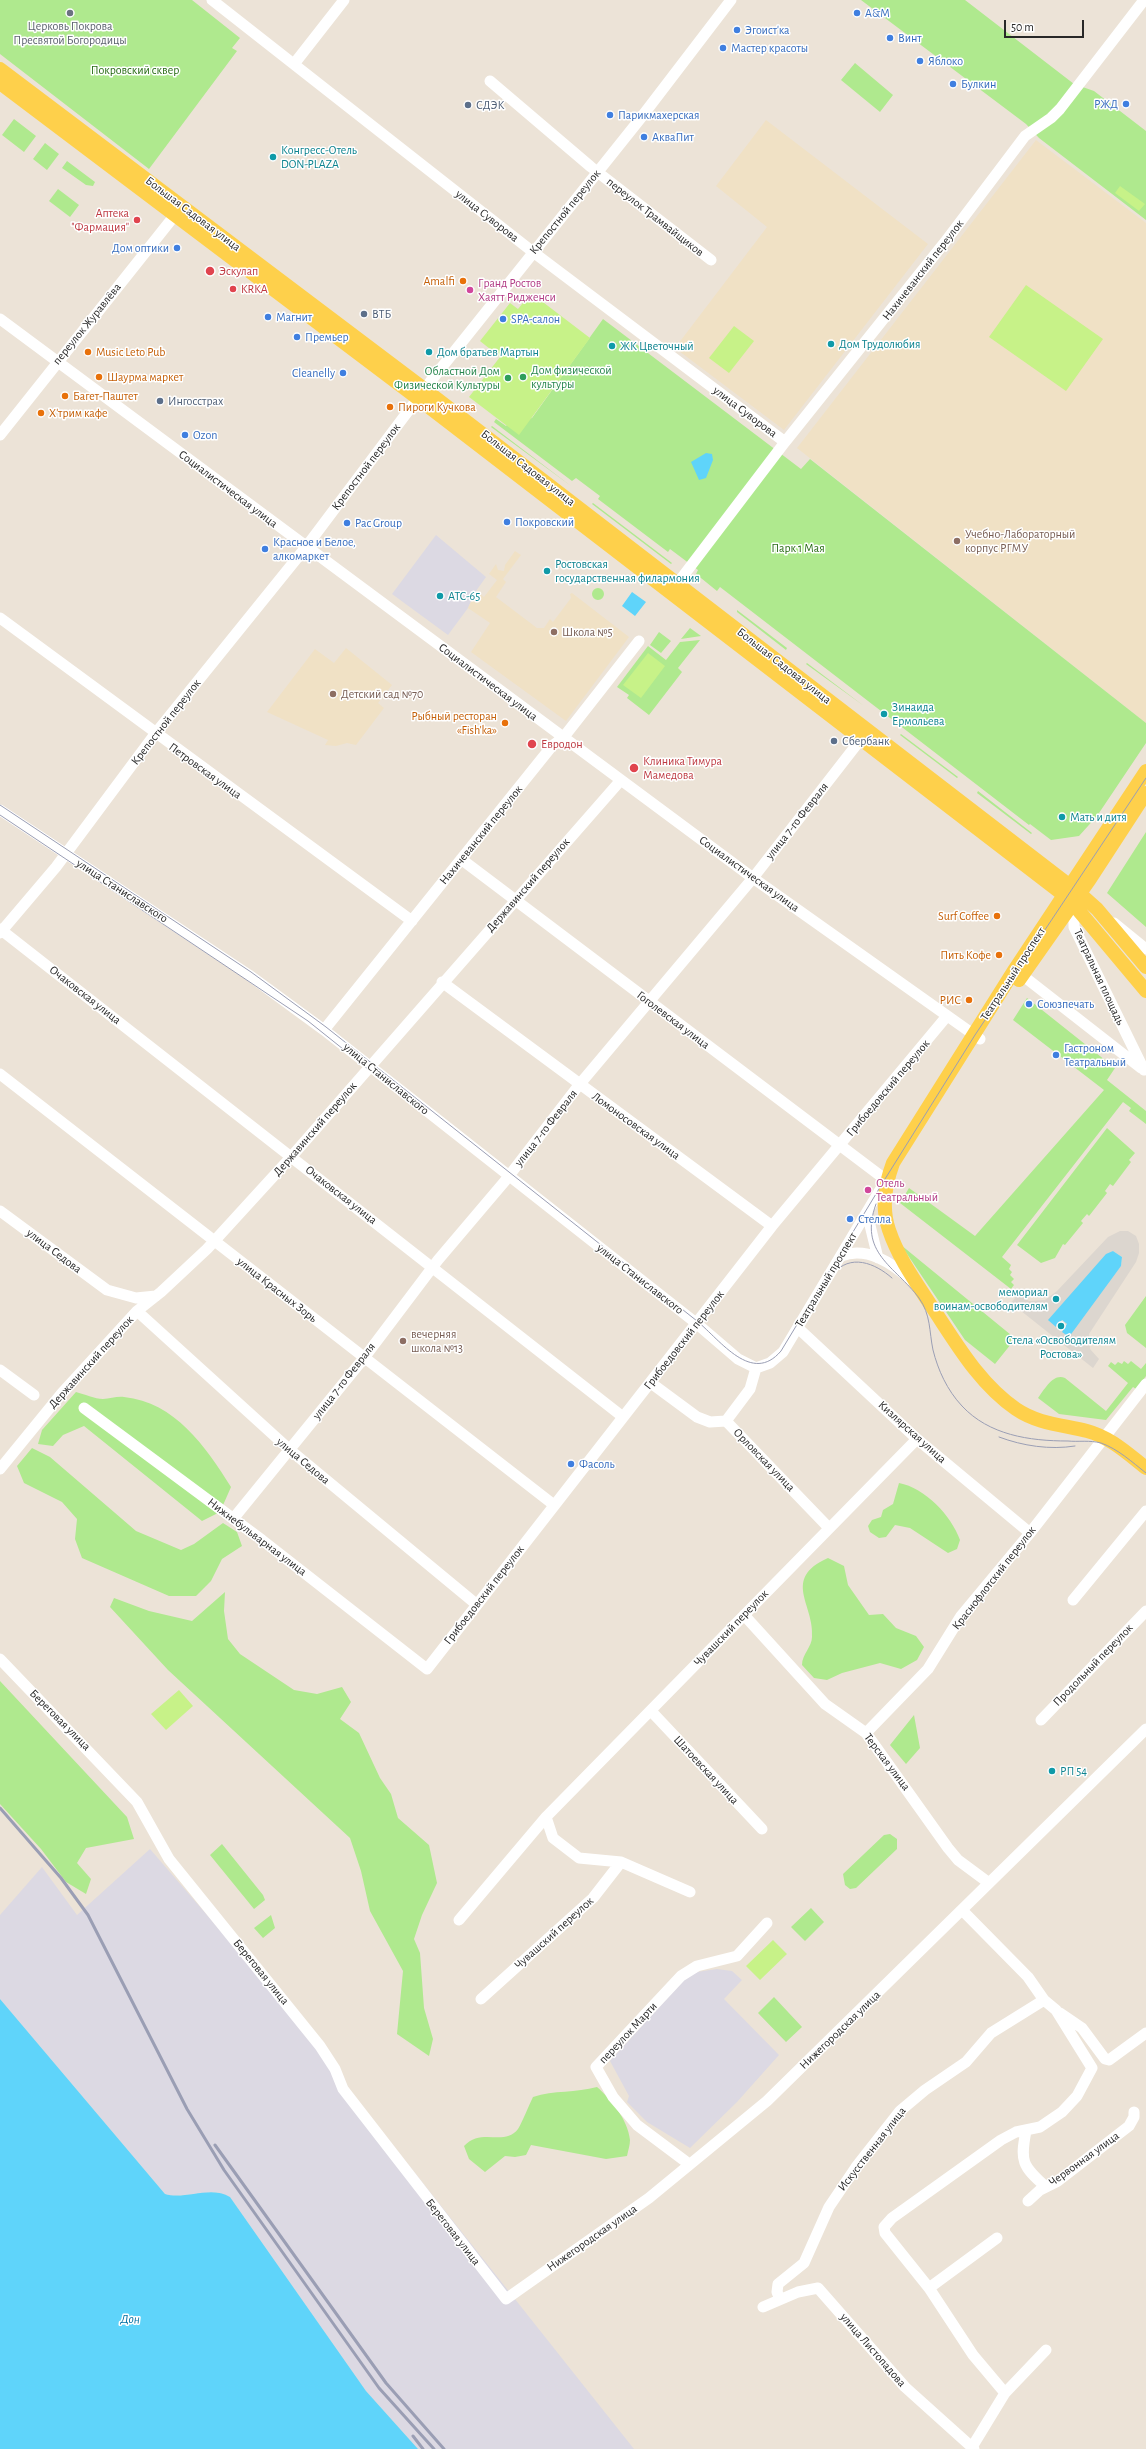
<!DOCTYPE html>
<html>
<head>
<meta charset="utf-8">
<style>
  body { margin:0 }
  #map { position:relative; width:1146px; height:2449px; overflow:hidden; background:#ece3d7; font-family:"Alegreya Sans",sans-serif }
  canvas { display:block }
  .scale { position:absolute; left:1004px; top:20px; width:80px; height:18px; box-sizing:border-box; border:2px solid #282828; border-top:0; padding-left:5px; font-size:12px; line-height:14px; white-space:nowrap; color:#282828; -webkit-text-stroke:3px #fff; paint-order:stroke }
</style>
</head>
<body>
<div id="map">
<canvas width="1146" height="2449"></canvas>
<div class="scale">50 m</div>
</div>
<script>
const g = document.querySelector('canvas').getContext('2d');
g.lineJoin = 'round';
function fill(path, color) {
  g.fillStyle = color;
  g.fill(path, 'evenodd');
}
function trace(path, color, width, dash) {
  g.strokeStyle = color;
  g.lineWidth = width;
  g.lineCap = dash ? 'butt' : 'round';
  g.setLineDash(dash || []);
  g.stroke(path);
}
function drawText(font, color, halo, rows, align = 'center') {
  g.font = font + ' "Alegreya Sans",sans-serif';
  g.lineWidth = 3;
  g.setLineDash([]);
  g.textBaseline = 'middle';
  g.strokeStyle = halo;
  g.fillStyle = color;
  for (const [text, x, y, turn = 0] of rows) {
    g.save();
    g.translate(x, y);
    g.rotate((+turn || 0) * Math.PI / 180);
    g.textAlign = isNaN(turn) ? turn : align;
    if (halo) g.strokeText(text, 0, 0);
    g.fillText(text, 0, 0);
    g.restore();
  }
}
fill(new Path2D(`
  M436 535 486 577 476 591 468 608 448 635 392 594Z
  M150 1849 245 1959 634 2449H418L366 2391 230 2197 216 2192 172 2196 165 2194 0 1999V1915L42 1867 77 1915Z
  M717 1969 732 1971 742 1980 724 1999 779 2055 737 2102 690 2148 647 2122 627 2102 629 2096 610 2061 684 1980 697 1972Z`), '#dcd9e3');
fill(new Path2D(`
  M766 120 928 244 784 430 675 348 767 227 716 186Z
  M1036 140 1146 223V723L797 448Z
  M515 551 521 555 503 579 506 582 496 597 537 628H544L550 619 553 622 571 598 570 594 572 593 629 637 566 721 471 652 490 623 468 608 476 591 484 597 497 580 489 574 496 564 498 570 504 571 505 565Z
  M346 648 392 685 378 703 384 708 356 745 347 743 336 746 325 745 328 740 267 712 315 649 334 663Z`), '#f0e1c5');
fill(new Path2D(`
  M0 0H192L240 38 232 48 237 51 149 169 0 54Z
  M861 0H965L1074 84 1094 91 1146 131V220L1039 138 1026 124Z
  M855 63 893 95 880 112 841 80Z
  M14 119 36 136 24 152 2 135Z
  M45 143 59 154 47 170 33 159Z
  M67 161 95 182 93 186 86 185 62 168Z
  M58 189 79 205 70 217 49 201Z
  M603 319 801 469 810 459 1146 723V743L1097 816 1079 836 1051 840 1030 824 1029 825 720 587 717 591 696 574 698 570 670 549 668 552 598 499 600 496 576 478 572 481 494 422 496 419 506 426 508 424 532 418Z
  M492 426 571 486 491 427Z
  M593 503 672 563 671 564 592 504Z
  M592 594a6 6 0 1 1 12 0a6 6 0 1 1-12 0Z
  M737 610 787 648 786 650 737 612Z
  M690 628 701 636 681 639Z
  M659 632 671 641 661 653 650 645Z
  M700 640 678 668 682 672 649 715 627 698 629 695 617 687 648 646 666 660 680 642Z
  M807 663 864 706 806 664Z
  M901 734 958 777 957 778 900 735Z
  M978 791 1032 833 1031 834 977 793Z
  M1146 832V927L1107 893Z
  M1027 998 1115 1068 1107 1080 1146 1111V1124L1129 1111 1131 1108 1123 1102 1002 1257 1011 1265 1009 1269 1012 1272 1010 1275 1014 1279 1011 1282 1014 1285 1011 1289 900 1203 909 1188 975 1236 1104 1090 1013 1020Z
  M1107 1128 1135 1153 1129 1160 1131 1162 1113 1186 1110 1184 1105 1191 1107 1193 1089 1216 1087 1214 1081 1221 1083 1223 1065 1245 1063 1244 1055 1258 1041 1263 1017 1245Z
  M901 1245 1011 1335V1344L995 1364 965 1340Z
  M1146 1296V1348L1127 1333 1125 1325Z
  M1124 1361 1128 1364 1131 1361 1141 1369 1146 1363V1376L1136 1389 1133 1387 1106 1420 1059 1414 1038 1398C1045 1389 1053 1373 1065 1378L1106 1411 1128 1383 1108 1366 1111 1362 1115 1365 1118 1362 1122 1364Z
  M76 1392C84 1394 95 1399 103 1399 110 1399 117 1396 124 1397 175 1402 206 1447 231 1487L220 1512 202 1521 84 1426 63 1435 53 1446 38 1444 42 1430Z
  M32 1448 50 1457 136 1531 181 1550 194 1544 223 1523 237 1532 242 1546 222 1559 211 1581 196 1596H169L82 1558 75 1539 77 1519 62 1502 24 1483 17 1466Z
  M899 1483C925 1488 951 1515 960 1540L957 1549 948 1553 910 1528 895 1525 886 1537 879 1538 870 1532 868 1526 872 1520 881 1517 883 1510 893 1504Z
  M828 1558 844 1566 848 1585 869 1615 883 1614 896 1628 916 1636 924 1647 917 1660 901 1669 880 1663 842 1673 827 1680 814 1678 802 1665C802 1654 812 1647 812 1637 815 1605 781 1579 828 1558Z
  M225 1592 224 1611 228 1639 240 1654 294 1690 317 1694 342 1687 351 1702 340 1719 359 1733 380 1778 391 1794 398 1818 429 1845 437 1883 422 1915 414 1939 420 1953 424 2008 433 2039 429 2056 397 2034 403 1971 370 1911 361 1871 350 1838 168 1670 110 1607 114 1598 149 1611 192 1621Z
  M0 1681 127 1817 134 1839 86 1848 77 1863 91 1879 86 1894 66 1882 41 1849 0 1804Z
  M914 1715 920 1748 906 1764 890 1745Z
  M890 1834 897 1839V1849L856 1888 850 1889 845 1885 843 1874 884 1835Z
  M222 1844 263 1895 265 1900 254 1909 210 1855Z
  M811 1908 824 1922 805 1941 791 1927Z
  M271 1915 275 1928 263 1938 254 1928Z
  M774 1997 802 2027 786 2042 758 2013Z
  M597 2087C611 2099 628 2120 630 2140 630 2145 628 2151 627 2156L606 2159 531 2145 526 2155 515 2157 505 2156 485 2172 469 2159 464 2146C482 2127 504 2147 518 2129 522 2123 529 2105 533 2097 554 2090 576 2093 597 2087Z`), '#afe98e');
fill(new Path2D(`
  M1120 186 1145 204 1139 211 1115 193Z
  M1026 285 1103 339 1066 391 989 337Z
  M531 293 590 338 519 435 469 397 500 357 480 341 510 303 518 309Z
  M734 326 754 341 729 373 709 358Z
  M648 653 665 666 641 698 623 685Z
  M179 1690 193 1706 166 1730 151 1714Z
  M773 1940 787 1954 760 1980 746 1966Z`), '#c7f288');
fill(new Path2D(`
  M1120 1231H1128L1136 1236 1139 1244V1253L1136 1262 1089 1334 1090 1349 1099 1359 1093 1368 1011 1303 1018 1294 1029 1301 1045 1300 1057 1291 1108 1237ZM1113 1251 1122 1257 1121 1266 1067 1324 1061 1320Z`), '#dcd6cf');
fill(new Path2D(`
  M706 453 712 454 713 460 706 478 699 480 691 462Z
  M632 592 646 602 635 616 622 606Z
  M1113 1251 1122 1257 1121 1266 1069 1337 1062 1332 1067 1324 1062 1320 1056 1327 1048 1320 1106 1254Z
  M0 1999 165 2194C185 2200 211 2185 230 2197L366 2391 418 2449H0Z`), '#5fd4fa');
trace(new Path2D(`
  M212 0 533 252 785 442
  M294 64 344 0
  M490 81 591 167 711 260
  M0 319 753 878 980 1039
  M0 435 175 215
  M677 584 785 442 945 242 1025 136 1051 118 1060 109 1144 0
  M0 618 412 921
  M0 810 249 975 324 1030 696 1323 738 1359 756 1368
  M461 859 886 1180 783 1352 770 1363 756 1368
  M1074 903V927L1144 1070
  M1114 923 1146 949
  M0 929 623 1417
  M0 933 56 867 155 734 306 547 430 382 640 119 731 0
  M1022 975 1141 1068
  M442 982 772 1226
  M324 1030 552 746 563 738 639 641
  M0 1074 554 1505
  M0 1211 107 1290 136 1298 156 1296
  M867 1213 878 1258
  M841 1256C867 1246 892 1263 911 1280
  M137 1311 290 1450 476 1604
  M798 1328 917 1439 1030 1533
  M0 1370 34 1395
  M651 1383 697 1417 710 1422 726 1421 829 1528
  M84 1408 262 1540 427 1669 772 1226 947 1016
  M726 1421 750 1389 756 1368
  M0 1469 62 1393 137 1311 161 1292 207 1249 292 1156 621 780
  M233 1519 364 1358 438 1260 505 1181 579 1085 753 878 861 739
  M1073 1600 1146 1511
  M744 1615 825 1704 866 1733 948 1848 958 1860 989 1883
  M0 1659 137 1802 169 1859 320 2046 335 2069 343 2089 506 2299 649 2198 767 2101 1146 1729
  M651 1711 762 1829
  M1041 1720 1146 1611
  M866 1733 928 1669 961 1616 1030 1533 1146 1384
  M546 1817 553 1838 579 1858 621 1862 690 1892
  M962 1910 1028 1977 1044 2000 1056 2010 1092 2068 1077 2096 1062 2112 1040 2127 1016 2132 1001 2140 892 2218 884 2227 885 2233 929 2288 973 2355 1005 2393
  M459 1920 546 1817 917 1439
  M481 1999 593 1898 621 1862
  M1060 2013 1082 2028 1105 2059 1109 2060 1146 2033
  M1026 2131C1020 2161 1022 2166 1046 2187
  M689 2164 637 2125 613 2097 596 2067 681 1976 697 1966 737 1956 767 1923
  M1028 2201 1040 2190 1058 2181 1129 2126 1134 2117V2112
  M929 2288 997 2238
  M780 2299 777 2292 778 2284 804 2263 829 2207 856 2167 900 2111 925 2090 966 2062 991 2033 1044 2000
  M763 2307 798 2292 818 2288 905 2387 974 2449
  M972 2447 1005 2393 1046 2350`), '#fff', 11);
trace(new Path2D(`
  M0 69 419 385 1078 892 1097 909 1146 967
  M0 83 412 394 1069 899 1146 991
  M1146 771 1015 969 893 1163C885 1185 881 1207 889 1230 898 1257 915 1281 930 1304 955 1341 978 1383 1016 1409 1038 1424 1063 1425 1087 1431 1110 1437 1128 1454 1146 1468
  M1019 980 1090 879 1146 793`), '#fed04b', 14);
trace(new Path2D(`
  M0 805 251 972 326 1027 697 1321C721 1341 752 1385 781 1351L885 1179 975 1035 1146 778
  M0 815 308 1021 403 1097
  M876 1204C858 1253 895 1266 919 1298 931 1315 929 1331 933 1350 938 1370 947 1390 962 1406 989 1435 1029 1441 1068 1441 1078 1442 1090 1440 1101 1443 1118 1449 1132 1462 1146 1473
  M833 1274C850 1253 875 1263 892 1278
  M999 1437C1023 1446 1050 1450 1075 1446`), '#9a9eb4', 1);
trace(new Path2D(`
  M0 1808 61 1878 88 1915 187 2109 224 2170 379 2388 434 2449
  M215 2145 386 2383 444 2449
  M413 2436 423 2449`), '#9a9eb4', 3);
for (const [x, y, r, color] of [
  [70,13,4,"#6b7280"],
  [857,13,4,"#3f7fe0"],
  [737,30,4,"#3f7fe0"],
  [890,38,4,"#3f7fe0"],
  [723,48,4,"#3f7fe0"],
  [920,61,4,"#3f7fe0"],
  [953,84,4,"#3f7fe0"],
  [1126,104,4,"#3f7fe0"],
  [468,105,4,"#5c6f8a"],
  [610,115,4,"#3f7fe0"],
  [644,137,4,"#3f7fe0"],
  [273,157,4,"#0f9aa8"],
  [137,220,4,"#e0444e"],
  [177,248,4,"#3f7fe0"],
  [210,271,5,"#e0444e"],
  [463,281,4,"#e8710a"],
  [233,289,4,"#e0444e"],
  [470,290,4,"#d1479c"],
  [364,314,4,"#5c6f8a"],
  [268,317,4,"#3f7fe0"],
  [503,319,4,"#3f7fe0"],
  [297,337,4,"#3f7fe0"],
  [831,344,4,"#0f9aa8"],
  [612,346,4,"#0f9aa8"],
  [88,352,4,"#e8710a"],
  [429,352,4,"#0f9aa8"],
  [343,373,4,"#3f7fe0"],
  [99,377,4,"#e8710a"],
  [523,377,4,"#2e9e5b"],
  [508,378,4,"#2e9e5b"],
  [65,396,4,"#e8710a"],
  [160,401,4,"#5c6f8a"],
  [390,407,4,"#e8710a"],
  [41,413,4,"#e8710a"],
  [185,435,4,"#3f7fe0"],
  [507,522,4,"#3f7fe0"],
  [347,523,4,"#3f7fe0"],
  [957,541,4,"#8d6e63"],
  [265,549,4,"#3f7fe0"],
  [547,571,4,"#0f9aa8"],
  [440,596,4,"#0f9aa8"],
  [554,632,4,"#8d6e63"],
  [333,694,4,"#8d6e63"],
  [884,714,4,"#0f9aa8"],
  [505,723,4,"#e8710a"],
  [834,741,4,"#5c6f8a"],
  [532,744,5,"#e0444e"],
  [634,768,5,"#e0444e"],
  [1062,817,4,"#0f9aa8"],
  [997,916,4,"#e8710a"],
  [999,955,4,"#e8710a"],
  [969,1000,4,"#e8710a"],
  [1029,1004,4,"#3f7fe0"],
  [1056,1055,4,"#3f7fe0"],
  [868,1190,4,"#d1479c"],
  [850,1219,4,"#3f7fe0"],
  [1056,1299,4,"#0f9aa8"],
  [1061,1326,4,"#0f9aa8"],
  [403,1341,4,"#8d6e63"],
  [571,1464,4,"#3f7fe0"],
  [1052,1771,4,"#0f9aa8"]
]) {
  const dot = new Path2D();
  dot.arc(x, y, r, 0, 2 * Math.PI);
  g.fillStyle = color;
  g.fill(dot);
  trace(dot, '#fff', 1.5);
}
drawText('12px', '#366cbe', '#fff', [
  ["A&M",865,13],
  ["Эгоист'ка",745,30],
  ["Винт",898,38],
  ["Мастер красоты",731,48],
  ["Яблоко",928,61],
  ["Булкин",961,84],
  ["РЖД",1118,104,"right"],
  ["Парикмахерская",618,115],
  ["АкваПит",652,137],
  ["Дом оптики",169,248,"right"],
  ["Магнит",276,317],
  ["SPA-салон",511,319],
  ["Премьер",305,337],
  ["Cleanelly",335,373,"right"],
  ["Ozon",193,435],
  ["Покровский",515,522],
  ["Pac Group",355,523],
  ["Красное и Белое,",273,542],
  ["алкомаркет",273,556],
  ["Союзпечать",1037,1004],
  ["Гастроном",1064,1048],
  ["Театральный",1064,1062],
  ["Стелла",858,1219],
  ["Фасоль",579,1464]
], 'left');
drawText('12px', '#5b616d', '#fff', [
  ["Церковь Покрова",70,26],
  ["Пресвятой Богородицы",70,40]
]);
drawText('12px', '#266a12', '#fff', [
  ["Покровский сквер",135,70],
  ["Парк 1 Мая",798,548]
]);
drawText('12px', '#4e5e75', '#fff', [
  ["СДЭК",476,105],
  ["ВТБ",372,314],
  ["Ингосстрах",168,401],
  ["Сбербанк",842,741]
], 'left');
drawText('12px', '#0d838f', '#fff', [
  ["Конгресс-Отель",281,150],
  ["DON-PLAZA",281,164],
  ["Дом Трудолюбия",839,344],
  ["ЖК Цветочный",620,346],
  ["Дом братьев Мартын",437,352],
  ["Ростовская",555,564],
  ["государственная филармония",555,578],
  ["АТС-65",448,596],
  ["Зинаида",892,707],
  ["Ермольева",892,721],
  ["Мать и дитя",1070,817],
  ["мемориал",1048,1292,"right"],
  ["воинам-освободителям",1048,1306,"right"],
  ["Стела «Освободителям",1061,1340,"center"],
  ["Ростова»",1061,1354,"center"],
  ["РП 54",1060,1771]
], 'left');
drawText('12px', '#282828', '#fff', [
  ["Крепостной переулок",565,212,-51],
  ["Большая Садовая улица",193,214,37],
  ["улица Суворова",487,216,38],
  ["переулок Трамвайщиков",655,217,38],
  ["Нахичеванский переулок",923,270,-52],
  ["переулок Журавлёва",87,324,-51],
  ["улица Суворова",745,412,37],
  ["Крепостной переулок",366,467,-53],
  ["Большая Садовая улица",528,468,38],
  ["Социалистическая улица",228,489,37],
  ["Большая Садовая улица",784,666,38],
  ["Социалистическая улица",488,682,37],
  ["Крепостной переулок",166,722,-52],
  ["Петровская улица",205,771,36],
  ["улица 7-го Февраля",797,821,-52],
  ["Нахичеванский переулок",481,835,-51],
  ["Социалистическая улица",749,874,36],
  ["Державинский переулок",528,885,-49],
  ["улица Станиславского",122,891,33],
  ["Театральный проспект",1013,974,-57],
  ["Театральная площадь",1099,977,65],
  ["Очаковская улица",85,995,38],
  ["Гоголевская улица",673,1020,37],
  ["улица Станиславского",386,1079,39],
  ["Грибоедовский переулок",888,1088,-50],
  ["Ломоносовская улица",636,1126,36],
  ["улица 7-го Февраля",546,1128,-52],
  ["Державинский переулок",315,1129,-49],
  ["Очаковская улица",341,1195,38],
  ["улица Седова",54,1251,37],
  ["улица Станиславского",640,1279,38],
  ["Театральный проспект",826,1280,-59],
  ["улица Красных Зорь",277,1290,38],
  ["Грибоедовский переулок",684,1340,-52],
  ["Державинский переулок",91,1362,-48],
  ["улица 7-го Февраля",344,1381,-52],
  ["Кизлярская улица",912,1432,42],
  ["Орловская улица",764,1460,46],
  ["улица Седова",303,1461,40],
  ["Нижнебульварная улица",257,1537,37],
  ["Краснофлотский переулок",994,1578,-52],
  ["Грибоедовский переулок",484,1595,-52],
  ["Чувашский переулок",731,1628,-46],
  ["Продольный переулок",1093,1665,-46],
  ["Береговая улица",60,1720,45],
  ["Терская улица",887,1762,53],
  ["Шатоевская улица",706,1770,47],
  ["Чувашский переулок",554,1933,-42],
  ["Береговая улица",261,1972,51],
  ["Нижегородская улица",840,2030,-44],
  ["переулок Марти",628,2033,-47],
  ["Искусственная улица",872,2149,-52],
  ["Червонная улица",1084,2159,-36],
  ["Береговая улица",453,2232,52],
  ["Нижегородская улица",592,2238,-35],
  ["улица Листопадова",873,2350,49]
]);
drawText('12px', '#be3a42', '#fff', [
  ["Аптека",129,213,"right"],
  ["\"Фармация\"",129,227,"right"],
  ["Эскулап",219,271],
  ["KRKA",241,289],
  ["Евродон",541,744],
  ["Клиника Тимура",643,761],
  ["Мамедова",643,775]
], 'left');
drawText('12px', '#c56008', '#fff', [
  ["Amalfi",455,281],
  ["Music Leto Pub",96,352,"left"],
  ["Шаурма маркет",107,377,"left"],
  ["Багет-Паштет",73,396,"left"],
  ["Пироги Кучкова",398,407,"left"],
  ["X'трим кафе",49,413,"left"],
  ["Рыбный ресторан",497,716],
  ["«Fish’ka»",497,730],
  ["Surf Coffee",989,916],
  ["Пить Кофе",991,955],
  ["РИС",961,1000]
], 'right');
drawText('12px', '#b23c85', '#fff', [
  ["Гранд Ростов",478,283],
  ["Хаятт Ридженси",478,297],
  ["Отель",876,1183],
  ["Театральный",876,1197]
], 'left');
drawText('12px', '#27864d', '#fff', [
  ["Дом физической",531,370],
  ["культуры",531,384],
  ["Областной Дом",500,371,"right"],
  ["Физической Культуры",500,385,"right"]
], 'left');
drawText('12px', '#785e54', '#fff', [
  ["Учебно-Лабораторный",965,534],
  ["корпус РГМУ",965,548],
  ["Школа №5",562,632],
  ["Детский сад №70",341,694],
  ["вечерняя",411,1334],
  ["школа №13",411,1348]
], 'left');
drawText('italic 13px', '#016fa3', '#fff', [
  ["Дон",130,2319]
]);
</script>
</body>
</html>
